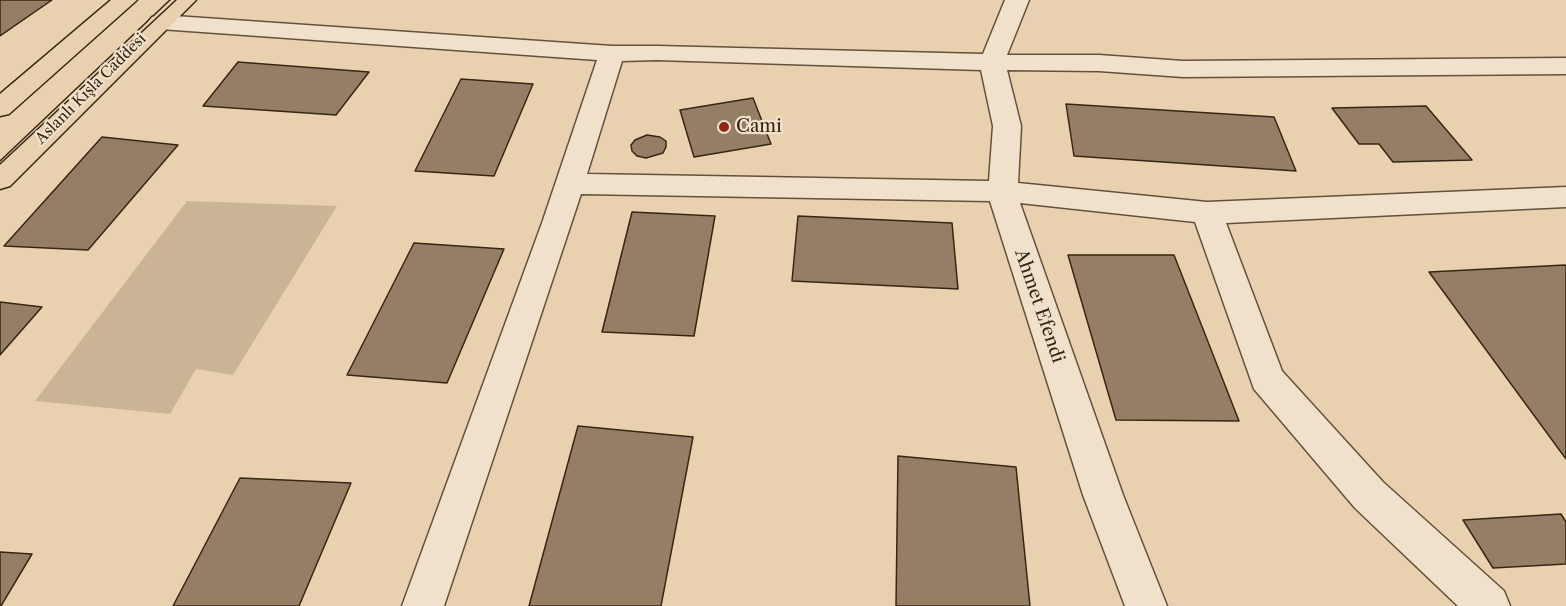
<!DOCTYPE html>
<html>
<head>
<meta charset="utf-8">
<style>
  body { margin:0 }
  canvas { display:block; background:#e9d1b0 }
</style>
</head>
<body>
<canvas width="1566" height="606"></canvas>
<script>
const g = document.querySelector('canvas').getContext('2d');
g.lineJoin = 'round';
function fill(path, color) {
  g.fillStyle = color;
  g.fill(path, 'evenodd');
}
function trace(path, color, width, dash) {
  g.strokeStyle = color;
  g.lineWidth = width;
  g.lineCap = dash ? 'butt' : 'round';
  g.setLineDash(dash || []);
  g.stroke(path);
}
function drawText(font, color, halo, rows, align = 'center') {
  g.font = font + ' "Libre Caslon Text",serif';
  g.lineWidth = 4.5;
  g.setLineDash([]);
  g.textBaseline = 'middle';
  g.strokeStyle = halo;
  g.fillStyle = color;
  for (const [text, x, y, turn = 0] of rows) {
    g.save();
    g.translate(x, y);
    g.rotate((+turn || 0) * Math.PI / 180);
    g.textAlign = isNaN(turn) ? turn : align;
    if (halo) g.strokeText(text, 0, 0);
    g.fillText(text, 0, 0);
    g.restore();
  }
}
fill(new Path2D(`
  M187 201 337 206 233 375 196 369 170 414 35 401Z`), '#cbb496');
const building = new Path2D(`
  M0 0H52L0 36Z
  M238 62 369 72 336 115 203 106Z
  M461 79 533 84 494 176 415 171Z
  M753 98 771 144 694 157 680 110Z
  M1066 104 1274 117 1296 171 1074 156Z
  M1426 106 1472 160 1393 162 1379 144H1359L1332 108Z
  M647 135 660 137 666 141V147L663 153 646 158 637 156 632 151 631 145 635 140Z
  M102 137 178 145 88 250 4 246Z
  M632 212 715 216 694 336 602 332Z
  M798 216 952 223 958 289 792 281Z
  M414 243 504 249 447 383 347 375Z
  M1068 255H1174L1239 421 1116 420Z
  M1565 265 1566 266V459L1429 272Z
  M0 302 42 307 0 355Z
  M578 426 693 437 661 606H529Z
  M898 456 1016 467 1030 606H896Z
  M240 478 351 483 299 606H173Z
  M1561 514 1566 522V564L1493 568 1463 520Z
  M0 552 32 554 1 606H0Z`);
fill(building, '#947f66');
trace(building, '#382615', 1.5);
const minor = new Path2D(`
  M1005 0H1029L1007 55H1099L1183 61 1566 58V74L1183 77 1099 71 1007 70 1021 126 1018 183 1207 202 1566 187V207L1226 223 1282 371 1383 482 1504 591 1510 606H1458L1355 508 1254 389 1195 222 1020 203 1123 495 1167 606H1125L1083 495 990 201 581 194 444 606H402L542 223 597 60 160 29 152 27 148 22 152 17 160 15 612 46H657L983 54ZM657 60 981 70 993 126 989 181 587 174 622 61Z`);
const major = new Path2D(`
  M111 0H137L9 114 0 116V94Z
  M171 0H196L10 186 0 189V162Z`);
trace(minor, '#64513c', 3);
trace(major, '#382615', 3);
fill(minor, '#f1e1cc');
fill(major, '#e9d1b0');
trace(new Path2D(`
  M0 164 176 0`), '#382615', 1.5);
for (const [x, y, r, color] of [
  [724,127,6,"#8f2418"]
]) {
  const dot = new Path2D();
  dot.arc(x, y, r, 0, 2 * Math.PI);
  g.fillStyle = color;
  g.fill(dot);
  trace(dot, '#f1e1cc', 2);
}
drawText('15px', '#382615', '#f1e1cc', [
  ["Aslanlı Kışla Caddesi",91,89,-45]
]);
drawText('18px', '#382615', '#f1e1cc', [
  ["Cami",736,127]
], 'left');
drawText('18px', '#382615', '#f1e1cc', [
  ["Ahmet Efendi",1039,306,71]
]);
</script>
</body>
</html>
